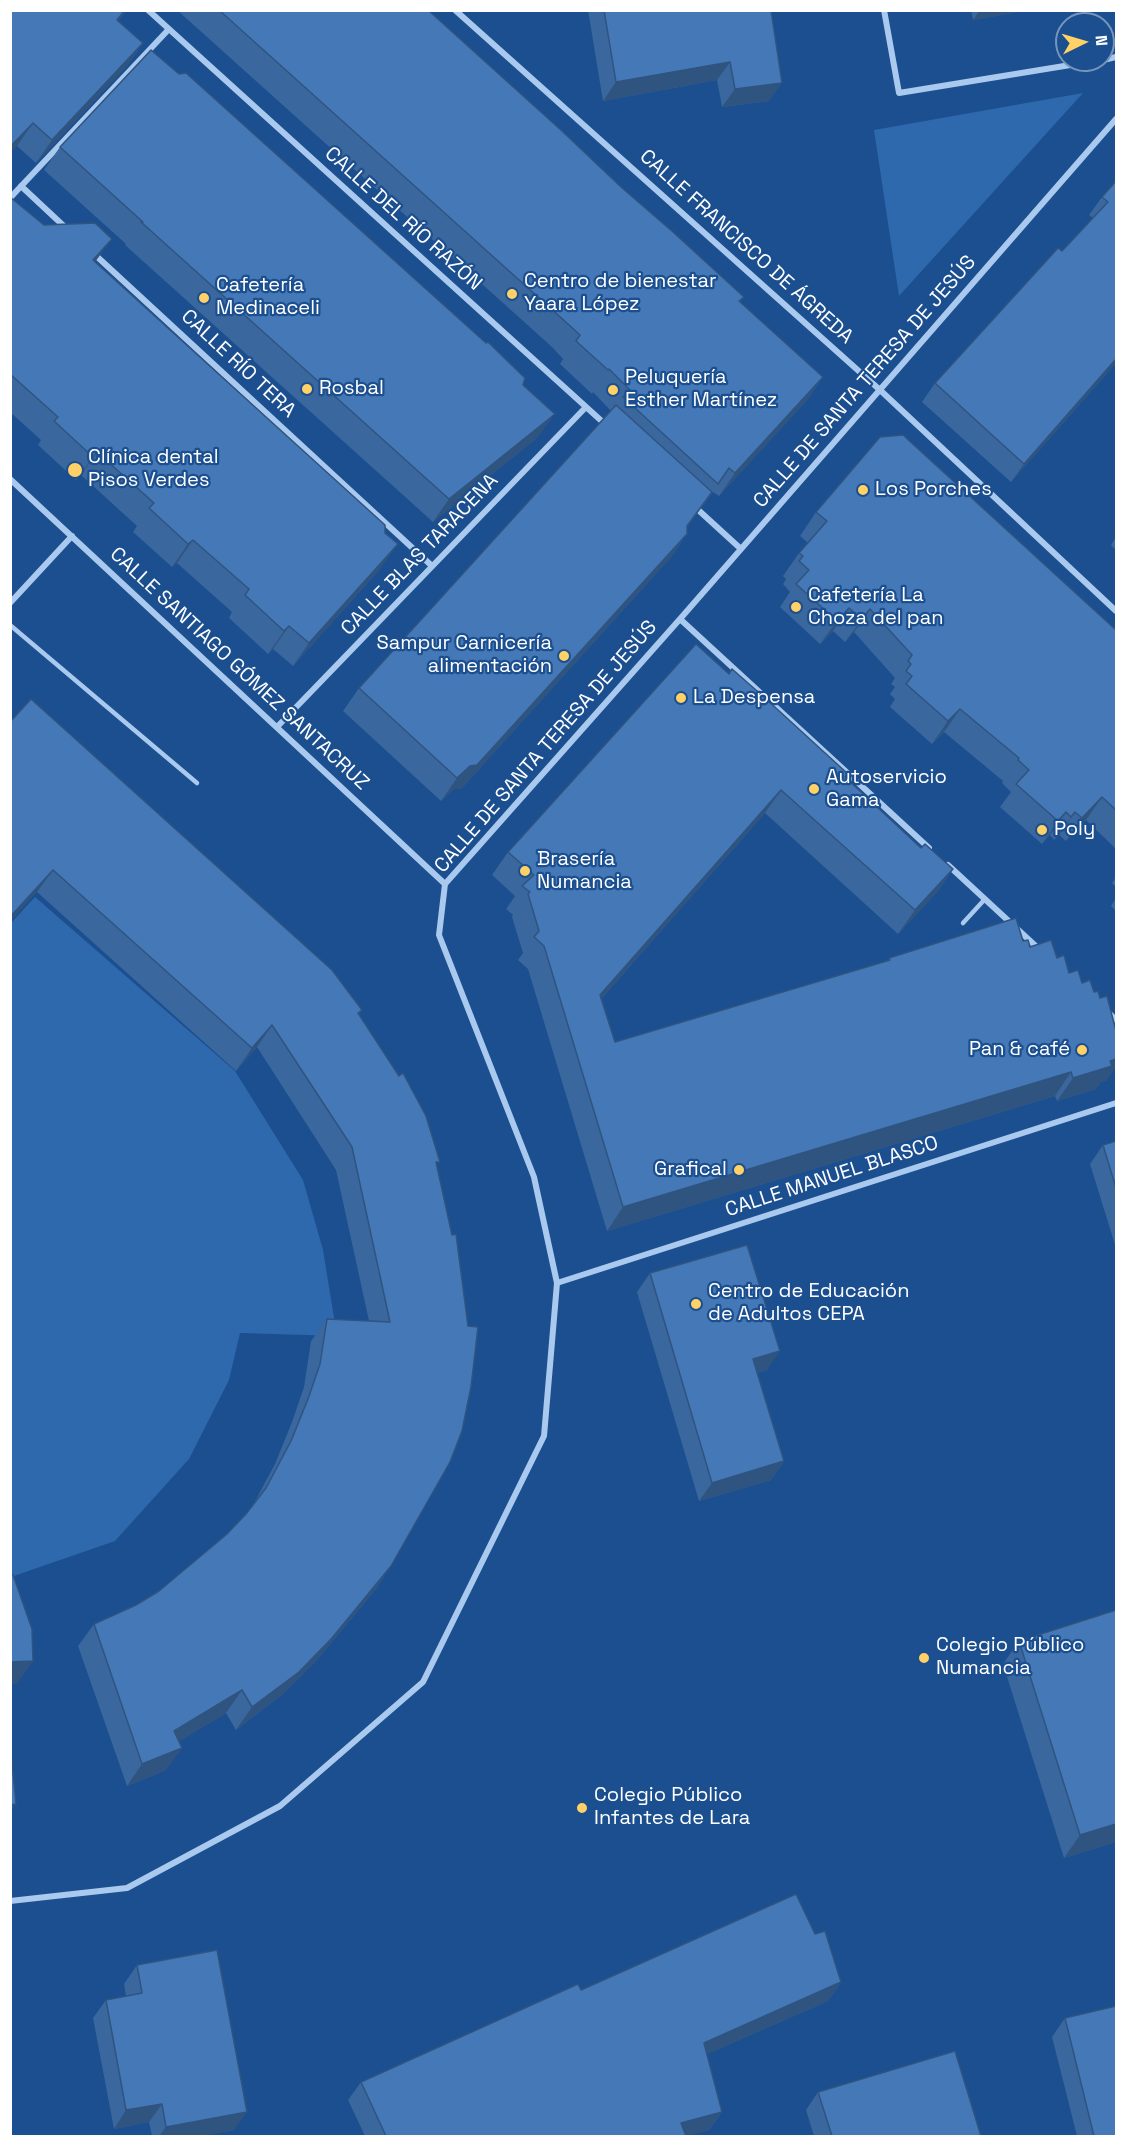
<!DOCTYPE html>
<html>
<head>
<meta charset="utf-8">
<style>
  body { margin:0 }
  #map { position:relative; width:1127px; height:2147px; overflow:hidden; background:#1b4f8f; font-family:"Space Grotesk",sans-serif }
  canvas { display:block }
  .frame { position:absolute; inset:0; border:12px solid #fff; pointer-events:none }
  .north { position:absolute; left:1055px; top:12px; width:60px; height:60px; box-sizing:border-box; background:#1b4f8f; border:2px solid #7695bc; border-radius:50%; rotate:85deg; font-size:16px; font-weight:700; line-height:24px; text-align:center; color:#fff }
  .north::after { content:''; display:block; margin:auto; width:21px; height:27px; background:#ffd166; clip-path:polygon(50% 0,100% 100%,50% 72%,0 100%) }
</style>
</head>
<body>
<div id="map">
<canvas width="1127" height="2147"></canvas>
<div class="frame"></div>
<div class="north">N</div>
</div>
<script>
const g = document.querySelector('canvas').getContext('2d');
g.lineJoin = 'round';
function fill(path, color) {
  g.fillStyle = color;
  g.fill(path, 'evenodd');
}
function trace(path, color, width, dash) {
  g.strokeStyle = color;
  g.lineWidth = width;
  g.lineCap = dash ? 'butt' : 'round';
  g.setLineDash(dash || []);
  g.stroke(path);
}
function drawText(font, color, halo, rows, align = 'center') {
  g.font = font + ' "Space Grotesk",sans-serif';
  g.lineWidth = 4.5;
  g.setLineDash([]);
  g.textBaseline = 'middle';
  g.strokeStyle = halo;
  g.fillStyle = color;
  for (const [text, x, y, turn = 0] of rows) {
    g.save();
    g.translate(x, y);
    g.rotate((+turn || 0) * Math.PI / 180);
    g.textAlign = isNaN(turn) ? turn : align;
    if (halo) g.strokeText(text, 0, 0);
    g.fillText(text, 0, 0);
    g.restore();
  }
}
fill(new Path2D(`
  M1083 93 899 296 874 130Z
  M35 897 235 1071 303 1180 323 1250 337 1336 240 1333 229 1380 189 1459 115 1541 11 1577 10 924Z`), '#2e69ad');
trace(new Path2D(`
  M10 625 197 783
  M963 923 985 899`), '#a9c9ee', 4.5);
trace(new Path2D(`
  M148 10 606 425
  M455 10 880 390 1116 611
  M884 10 899 93 1101 60
  M1103 60 1116 57
  M21 186 67 229
  M10 198 169 29
  M92 252 432 566
  M10 479 445 884
  M695 507 741 549
  M10 603 72 536
  M680 619 929 848
  M277 727 586 407
  M948 865 1040 950
  M1107 1011 1116 1020
  M557 1283 1116 1103
  M10 1901 127 1888 280 1806 423 1682 544 1436 557 1283 534 1177 439 935 445 884 680 619 1116 119`), '#a9c9ee', 6);
fill(new Path2D(`
  M10 10H127L118 21 143 43 127 66 36 163 17 146Z
  M177 10H428L621 187 744 297 740 302 823 377 807 400 719 496 713 492 687 527V534L671 557 461 789H454L441 801 343 711 359 688 611 411 593 392 592 394 560 364 563 359 552 347Z
  M588 10H771L769 101 722 107 717 80 603 101Z
  M971 10H1029L973 20Z
  M60 147 523 385 538 437 433 522 125 245 126 244 44 170Z
  M1116 181V363L1011 482 922 402 935 383 1062 251 1093 218 1089 215 1102 197Z
  M10 197 44 225 95 262 381 568 293 666 273 649 268 654 229 618 232 612 177 563 172 567 133 532 137 526 81 475 76 480 38 445 41 440 10 412Z
  M816 512 1116 630V849L1086 820 1066 841 1059 835 1054 840 1050 835 1042 844 1000 807 1011 792 1002 783 1003 781 944 732 932 744 890 707 895 699 890 694 895 687 891 684 895 678 854 632 845 642 833 631 820 644 780 607 790 592 783 584 786 579 783 576 799 553 808 543 800 536Z
  M1116 537V550L1111 545Z
  M729 674 848 774 845 778 921 848 953 869 937 892 898 934 765 813 601 999 615 1042 888 961 889 958 1023 941 1030 947 1057 958 1069 973 1107 1080 1101 1082 1096 1089 1057 1101 1055 1096 607 1231 528 969 518 960 523 953 512 917 513 915 506 909 515 896 492 875 508 852Z
  M10 722 362 1010 359 1014 437 1167 391 1566 376 1589 316 1661 283 1694 236 1730 226 1713 179 1741 166 1770 127 1786 78 1646 94 1624 136 1605 159 1591 227 1534 246 1514 253 1505 275 1464 292 1422 304 1387 311 1341 327 1319 369 1321 336 1170 257 1047 236 1071 37 892Z
  M1116 877V887L1112 883Z
  M1116 898V911L1111 906Z
  M1116 1141V1248L1090 1164 1103 1145Z
  M650 1273 767 1370 757 1373 784 1461 771 1480 699 1501 637 1292Z
  M1116 1610V1842L1064 1858 1003 1664 1019 1641Z
  M815 1934 841 1982 828 2001 707 2054 722 2112 709 2130 686 2136H365L348 2100 361 2082 581 1990Z
  M137 1965 234 2130 200 2136H152L149 2122 114 2129 93 2018 106 2000 126 1996 124 1984Z
  M1065 2018 1116 2136H1077L1052 2037Z
  M818 2092 981 2136H814L806 2110Z`), '#3a679d');
fill(new Path2D(`
  M125 10H127L101 43 117 20Z
  M980 10H1029L973 20Z
  M143 43 127 66 36 163 52 140Z
  M730 62 717 80 603 101 616 82Z
  M782 83 769 101 722 107 735 89Z
  M33 123 17 146 10 153V147Z
  M112 239 95 262 93 260Z
  M1116 359V363L1011 482 1024 464Z
  M823 377 807 400 719 496 735 473Z
  M555 414 538 437 433 522 449 499Z
  M97 452 81 475 76 480 93 457Z
  M687 534 671 557 461 789H454L441 801 457 778Z
  M193 540 177 563 172 567 188 544Z
  M398 544 381 568 293 666 309 643Z
  M849 608 833 631 820 644 837 621Z
  M870 609 854 632 845 642 862 619Z
  M289 626 273 649 268 654 284 631Z
  M960 709 944 732 932 744 948 721Z
  M781 790 765 813 584 1018 600 995Z
  M1102 797 1086 820 1066 841 1082 818Z
  M1066 812 1050 835 1042 844 1058 821Z
  M1075 812 1059 835 1054 840 1071 817Z
  M953 869 937 892 898 934 915 910Z
  M53 870 37 892 10 922V917Z
  M272 1025 257 1047 236 1071 252 1048Z
  M1116 1059V1067L1107 1080 1101 1082 1096 1089 1057 1101 1073 1078 1110 1061Z
  M1071 1072 1055 1096 607 1231 623 1207Z
  M780 1351 767 1370 740 1378 753 1359Z
  M784 1461 771 1480 699 1501 712 1483Z
  M391 1566 376 1589 316 1661 283 1694 236 1730 252 1707Z
  M33 1661 17 1684H10V1662Z
  M242 1690 226 1713 159 1754 174 1731Z
  M182 1748 166 1770 127 1786 142 1764Z
  M16 1804 10 1812V1805Z
  M1116 1824V1842L1064 1858 1080 1835Z
  M841 1982 828 2001 691 2061 704 2043Z
  M162 2104 149 2122 114 2129 126 2110Z
  M247 2112 234 2130 200 2136H159L166 2127Z
  M722 2112 709 2130 686 2136H672L681 2123Z`), '#305480');
const building = new Path2D(`
  M10 10H125L117 20 143 43 52 140 33 123 10 147Z
  M219 10H428L562 131 621 187 673 232 744 297 739 301 823 377 735 473 729 468 718 484 623 397 630 390 609 369 608 370 576 341 580 335 568 324Z
  M604 10H771L782 83 735 89 730 62 616 82Z
  M151 50 179 74 186 73 486 343 488 342 525 378 523 385 555 414 449 499 141 222H143L60 147Z
  M1116 181V359L1024 464 935 383 1058 248 1062 251 1108 202 1102 197Z
  M10 197 44 225 95 223 112 239 93 260 385 525V533L398 544 309 643 289 626 284 631 245 595 249 589 193 540 188 544 149 508 154 503 97 452 93 457 54 421 58 417 10 374Z
  M616 405 712 492 687 526V534L477 765 470 766 457 778 359 688Z
  M903 435 1116 630V810L1102 797 1082 818 1075 812 1071 817 1066 812 1058 821 1016 784 1029 770 1018 760 1019 758 960 709 948 721 906 684 912 676 906 671 911 664 908 661 912 655 870 609 862 619 849 608 837 621 796 584 809 570 799 561 803 556 799 553 827 521 816 512 880 437Z
  M696 644 729 674 732 669 765 698 848 774 845 777 921 848 925 844 953 869 915 910 781 790 600 995 615 1042 890 960 889 958 1016 918 1023 941 1028 940 1030 947 1051 940 1057 958 1064 955 1069 973 1078 970 1082 983 1090 980 1094 992 1098 991 1100 998 1107 996 1116 1031V1059L1110 1061 1112 1066 1073 1078 1071 1072 623 1207 544 946 534 937 539 931 528 894 530 892 522 886 534 875 508 852Z
  M31 699 332 970 362 1010 358 1013 399 1076 403 1073 426 1116 440 1162H436L452 1235 456 1234 468 1326 478 1327 471 1387 462 1431 450 1462 391 1566 332 1638 299 1672 252 1707 242 1690 174 1731 182 1748 142 1764 94 1624 136 1605 159 1591 227 1534 246 1514 266 1488 291 1441 308 1399 320 1364 327 1319 390 1322 352 1147 272 1025 252 1048 53 870 10 917V722Z
  M1116 1141V1188L1103 1145Z
  M747 1245 780 1351 753 1359 784 1461 712 1483 650 1273Z
  M10 1573 13 1575 32 1629 33 1661 10 1662Z
  M1116 1610V1824L1080 1835 1019 1641Z
  M10 1744 16 1804 10 1805Z
  M796 1894 815 1934 825 1931 841 1982 704 2043 722 2112 681 2123 686 2136H384H386L361 2082 578 1984 581 1990Z
  M217 1950 247 2112 166 2127 162 2104 126 2110 106 2000 142 1993 137 1965Z
  M1116 2006V2136H1094L1065 2018Z
  M955 2051 981 2136H832L818 2092Z`);
fill(building, '#4478b7');
trace(building, '#305480', 1.5);
for (const [x, y, r, color] of [
  [512,294,6,"#ffd166"],
  [204,298,6,"#ffd166"],
  [307,389,6,"#ffd166"],
  [613,390,6,"#ffd166"],
  [75,470,8,"#ffd166"],
  [863,490,6,"#ffd166"],
  [796,607,6,"#ffd166"],
  [564,656,6,"#ffd166"],
  [681,698,6,"#ffd166"],
  [814,789,6,"#ffd166"],
  [1042,830,6,"#ffd166"],
  [525,871,6,"#ffd166"],
  [1082,1050,6,"#ffd166"],
  [739,1170,6,"#ffd166"],
  [696,1304,6,"#ffd166"],
  [924,1658,6,"#ffd166"],
  [582,1808,6,"#ffd166"]
]) {
  const dot = new Path2D();
  dot.arc(x, y, r, 0, 2 * Math.PI);
  g.fillStyle = color;
  g.fill(dot);
  trace(dot, '#1b4f8f', 2);
}
drawText('20px', '#fff', '#1b4f8f', [
  ["CALLE DEL RÍO RAZÓN",403,219,42],
  ["CALLE FRANCISCO DE ÁGREDA",746,247,42],
  ["CALLE RÍO TERA",238,364,43],
  ["CALLE DE SANTA TERESA DE JESÚS",865,382,-49],
  ["CALLE BLAS TARACENA",420,555,-46],
  ["CALLE SANTIAGO GÓMEZ SANTACRUZ",239,669,43],
  ["CALLE DE SANTA TERESA DE JESÚS",546,747,-49],
  ["CALLE MANUEL BLASCO",832,1177,-18]
]);
drawText('20px', '#fff', '#1b4f8f', [
  ["Centro de bienestar",524,282],
  ["Yaara López",524,305],
  ["Cafetería",216,286],
  ["Medinaceli",216,309],
  ["Peluquería",625,378],
  ["Esther Martínez",625,401],
  ["Rosbal",319,389],
  ["Clínica dental",88,458],
  ["Pisos Verdes",88,481],
  ["Los Porches",875,490],
  ["Cafetería La",808,596],
  ["Choza del pan",808,619],
  ["Sampur Carnicería",552,644,"right"],
  ["alimentación",552,667,"right"],
  ["La Despensa",693,698],
  ["Autoservicio",826,778],
  ["Gama",826,801],
  ["Poly",1054,830],
  ["Brasería",537,860],
  ["Numancia",537,883],
  ["Pan & café",1070,1050,"right"],
  ["Grafical",727,1170,"right"],
  ["Centro de Educación",708,1292],
  ["de Adultos CEPA",708,1315],
  ["Colegio Público",936,1646],
  ["Numancia",936,1669],
  ["Colegio Público",594,1796],
  ["Infantes de Lara",594,1819]
], 'left');
</script>
</body>
</html>
